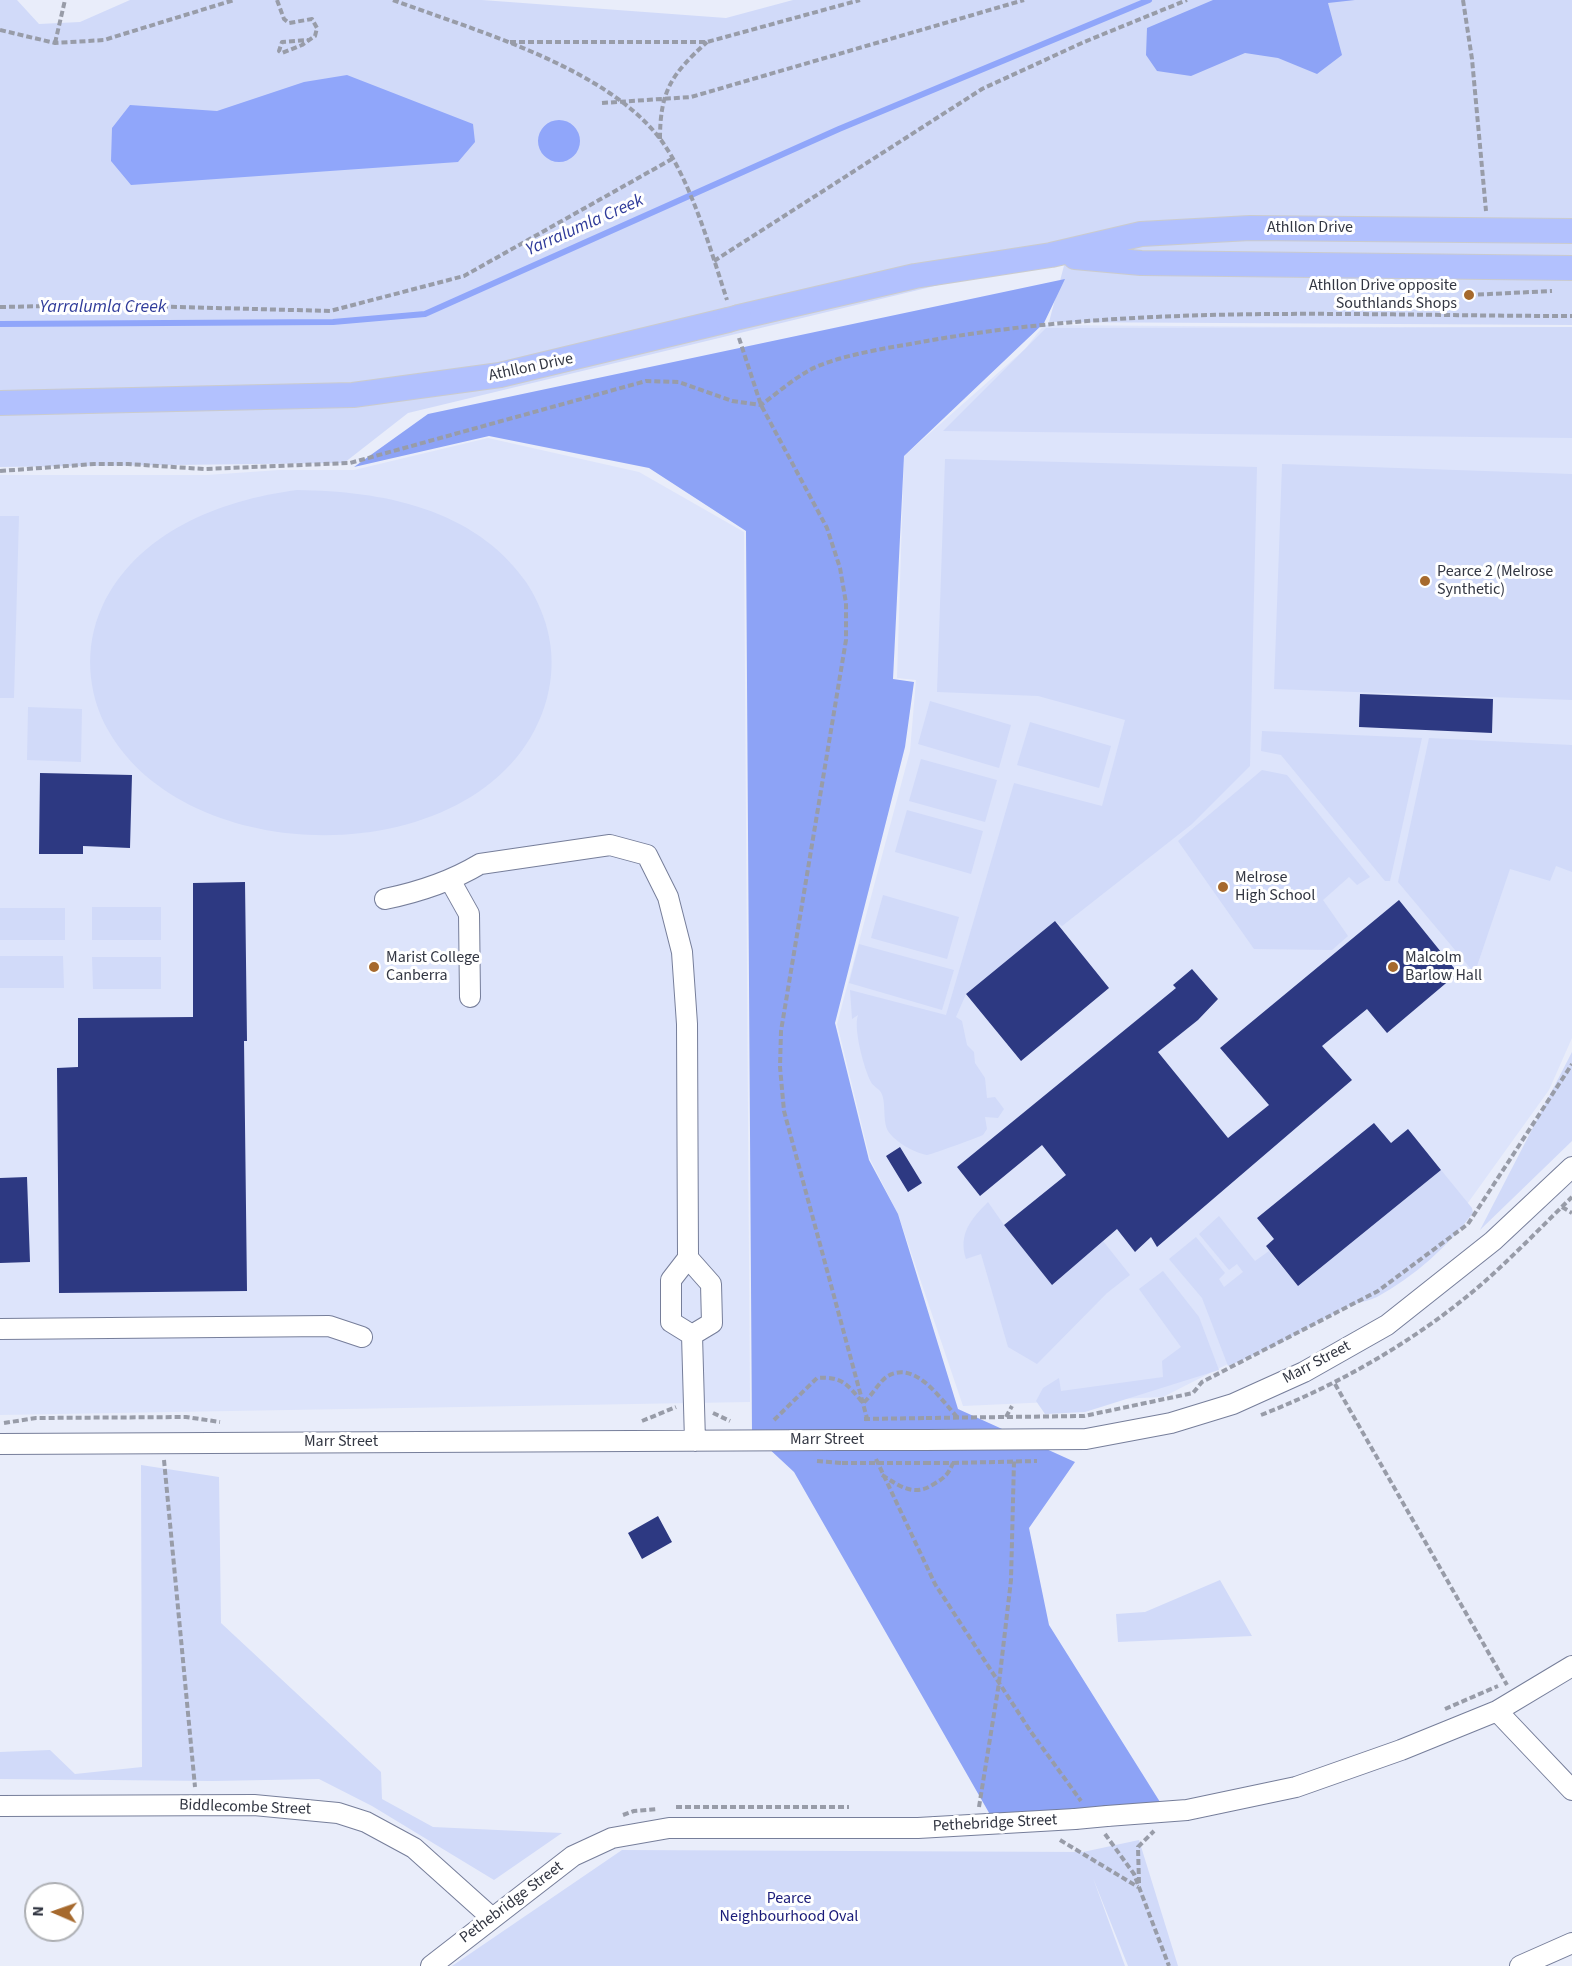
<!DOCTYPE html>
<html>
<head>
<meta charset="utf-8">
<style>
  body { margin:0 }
  #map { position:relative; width:1572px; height:1966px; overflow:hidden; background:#e9edfa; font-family:"Source Sans 3",sans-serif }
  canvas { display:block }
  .north { position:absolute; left:24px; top:1882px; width:60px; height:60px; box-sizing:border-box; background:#fff; border:2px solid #adafb3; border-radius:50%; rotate:272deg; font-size:16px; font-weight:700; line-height:24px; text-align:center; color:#323642 }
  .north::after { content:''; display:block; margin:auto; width:21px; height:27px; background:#a6692d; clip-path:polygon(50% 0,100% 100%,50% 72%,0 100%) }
</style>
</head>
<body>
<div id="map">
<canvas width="1572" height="1966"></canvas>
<div class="north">N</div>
</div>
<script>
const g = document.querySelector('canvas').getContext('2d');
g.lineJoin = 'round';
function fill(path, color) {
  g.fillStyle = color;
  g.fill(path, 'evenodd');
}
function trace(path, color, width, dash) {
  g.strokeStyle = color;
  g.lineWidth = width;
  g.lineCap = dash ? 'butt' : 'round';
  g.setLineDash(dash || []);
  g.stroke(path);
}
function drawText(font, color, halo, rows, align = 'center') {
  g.font = font + ' "Source Sans 3",sans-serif';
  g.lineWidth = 6;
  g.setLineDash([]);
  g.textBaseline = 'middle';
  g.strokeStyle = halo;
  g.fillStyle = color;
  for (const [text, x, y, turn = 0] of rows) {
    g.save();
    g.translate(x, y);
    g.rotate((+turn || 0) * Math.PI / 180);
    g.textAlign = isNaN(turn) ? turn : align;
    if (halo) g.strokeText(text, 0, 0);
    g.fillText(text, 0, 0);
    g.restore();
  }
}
fill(new Path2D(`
  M1044 325 1572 329V1038L1549 1090 1424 1264 1163 1397 963 1406 898 1214 870 1159 837 1024 910 751 916 680 897 678 904 456 1025 349Z
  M488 438 639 472 744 532 750 1402 0 1415V475H207L279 470H354Z`), '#dde4fb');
fill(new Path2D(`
  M0 0H17L39 24 80 22 130 0H482L726 18 793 0H1572V325L1049 322 1065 262 968 278 408 413 344 463 0 467Z
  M1572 327V438L943 431 1046 328Z
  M945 459 1257 467 1250 766 1192 824 1062 926 1055 921 966 994 956 1017 962 1021 967 1045 974 1052 975 1063 985 1078 987 1098 995 1097 1004 1109 998 1118 985 1117 987 1129 983 1135C976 1138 930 1155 927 1155 915 1153 895 1142 888 1131 882 1120 887 1100 880 1091 878 1088 873 1086 871 1082 864 1069 853 1028 858 1015L852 1019 850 990 946 1015 1014 783 1102 806 1125 720 1038 696 937 692Z
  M1282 464 1572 474V700L1274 689Z
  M297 490C382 491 474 508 526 582 549 617 558 657 547 698 501 871 192 879 108 730 87 693 84 646 102 607 137 532 220 500 297 490Z
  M0 516H19L14 698H0Z
  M930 701 1011 725 999 768 918 744Z
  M28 707 82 709 81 762 27 760Z
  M1030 722 1111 746 1099 788 1017 765Z
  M1262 731 1422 738 1390 881H1385L1281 755 1261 751Z
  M1429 738 1572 745V872L1556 866 1550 881 1510 869 1476 969H1471L1398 882Z
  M921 759 997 780 985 822 909 801Z
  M1262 770 1287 775 1370 877 1357 885 1349 877 1323 900 1348 936 1332 950 1254 949 1178 841Z
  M907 810 983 831 971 874 895 852Z
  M883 895 959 917 947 959 871 938Z
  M92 907H161V940H92Z
  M0 908H65V940H0Z
  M859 944 954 970 942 1010 849 983Z
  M0 956H63L64 988H0Z
  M92 957H161V989H93Z
  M1572 1052V1141L1480 1230Z
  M1441 1170 1472 1208 1473 1213C1447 1247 1415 1276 1377 1297 1366 1302 1353 1303 1343 1309 1305 1329 1268 1351 1228 1366L1202 1298 1169 1259 1196 1237 1225 1273 1219 1279 1224 1287 1243 1272 1237 1264 1229 1270 1199 1234 1219 1216 1255 1261 1269 1251 1298 1286Z
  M988 1202 1004 1225 1052 1285 1103 1241 1130 1275 1107 1293 1037 1364 1008 1347 981 1254 966 1259C958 1234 971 1219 988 1202Z
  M1163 1271 1199 1317 1219 1370 1085 1412 1045 1414 1036 1401 1043 1388 1059 1378 1061 1391 1163 1377 1162 1361 1181 1347 1139 1289Z
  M141 1465 219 1477 221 1623 381 1772 382 1799 433 1827 562 1833 494 1880 372 1806 319 1779 213 1781 0 1779V1752L50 1750 75 1774 142 1767Z
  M1220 1580 1252 1636 1118 1642 1116 1614 1145 1612Z
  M1139 1840 1178 1966H1128L1093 1878 1125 1966H452L622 1850 1083 1852Z`), '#d1daf9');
fill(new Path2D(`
  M1213 0H1355L1328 3 1342 55 1317 74 1278 58 1245 53 1191 76 1157 71 1146 55 1147 28Z
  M1065 279 1044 323 904 456 893 679 914 682 905 747 835 1023 869 1160 898 1214 958 1409 1075 1462 1029 1528 1049 1625 1160 1802 992 1818 794 1472 752 1433 746 531 649 468 489 436 354 467 428 414Z`), '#8da3f6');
fill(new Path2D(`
  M347 75 473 124 475 142 458 162 131 185 111 161 112 128 130 105 217 111 304 82Z
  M538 141a21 21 0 1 1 42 0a21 21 0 1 1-42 0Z`), '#90a6fa');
trace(new Path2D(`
  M0 324 333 322 425 314 839 129 1149 0`), '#90a6fa', 6);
fill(new Path2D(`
  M1360 694 1493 699 1492 733 1359 727Z
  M40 773 132 775 130 848 83 846V854H39Z
  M245 882 247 1041H244L247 1291 59 1293 57 1068 78 1067V1018L193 1017V883Z
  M1399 900 1458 973 1387 1033 1367 1009 1322 1046 1352 1080 1157 1247 1151 1237 1135 1252 1117 1229 1052 1285 1004 1225 1066 1175 1042 1145 980 1196 957 1167 1176 988 1173 985 1192 969 1218 999 1198 1020 1158 1052 1228 1138 1269 1105 1220 1048Z
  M1055 921 1109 988 1021 1061 966 994Z
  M1374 1123 1391 1143 1408 1129 1441 1170 1298 1286 1266 1246 1274 1239 1257 1218Z
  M900 1147 922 1183 908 1192 886 1156Z
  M27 1177 30 1262 0 1263V1178Z
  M658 1516 672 1542 642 1559 628 1533Z`), '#2d3982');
const minor = new Path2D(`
  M450 880 469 914 470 997
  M385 899C419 892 450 882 480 864L610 845 647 855 668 897 682 952 687 1024 688 1258 671 1280V1322L692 1335 695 1441
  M688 1258 711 1284 712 1323 692 1335
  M0 1329 329 1326 362 1337
  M926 1440 1086 1439 1171 1423 1233 1404 1304 1372 1387 1325 1493 1241 1572 1167
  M0 1444 842 1440
  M1497 1711 1572 1790
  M0 1806 254 1805 338 1813 366 1822 414 1848 492 1918
  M1107 1816 1187 1810 1296 1787 1401 1750 1497 1711 1572 1666
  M431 1966 573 1856 612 1838 669 1828H918L1075 1819
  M1520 1966 1572 1943`);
const major = new Path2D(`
  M1075 257 1141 263 1572 268
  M739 317 915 276 1051 255 1141 234 1250 228 1572 231
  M0 403 353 395 500 375 728 320`);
trace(minor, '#767e9a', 22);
trace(major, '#cacbce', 26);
trace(new Path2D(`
  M277 0 284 19 289 23 312 19 317 28 315 36 302 45 282 53 279 51 282 42 308 40
  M393 0C476 31 606 67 661 140 691 181 711 251 727 300
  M1463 0 1472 59 1486 211
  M0 30 55 43 104 40 234 0
  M510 42H707L860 0
  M55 43 65 0
  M602 103 691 97 1024 0
  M660 139C660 90 672 74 707 42
  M714 261 982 89 1084 42 1187 0
  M1469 295 1552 291
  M0 307 104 305 330 311 464 276 672 159
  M739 338 761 405 827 528 840 568 846 603V640L781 1031 780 1067 784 1111 868 1422
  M0 471 94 464H128L204 469 350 463 646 381 679 382 732 401 761 405C776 394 792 380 808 371 836 355 894 347 927 341 1139 303 1357 316 1572 316
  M1562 1207 1572 1213
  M1335 1384 1507 1685
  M713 1413 730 1421
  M1261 1415C1338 1385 1413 1342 1476 1289 1510 1260 1540 1228 1572 1197
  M1006 1417 1012 1406
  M926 1418 1084 1416 1193 1393 1202 1382 1378 1291 1468 1224 1572 1064
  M774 1420 817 1378C842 1376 848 1385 863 1403 872 1396 880 1380 888 1376 916 1360 941 1400 958 1418
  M642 1421 676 1407
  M4 1423 36 1418 186 1417 220 1422
  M876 1459 935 1584 1031 1732 1081 1801
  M164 1460 195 1787
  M817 1461 842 1463
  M953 1463 1037 1461
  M882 1475C901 1487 914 1497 934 1484 944 1478 948 1475 953 1463H928
  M1445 1709 1498 1686
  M676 1807H849
  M979 1807 999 1683 1011 1580 1014 1461
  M623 1815 634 1811 657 1809
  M1105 1834 1134 1874 1169 1966
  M1060 1840 1138 1887
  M1139 1883 1138 1847 1154 1831`), '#989ca8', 4, [6, 3]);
trace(minor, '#fff', 20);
trace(major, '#b2c1fe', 24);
const minorBridge = new Path2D(`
  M842 1440H926
  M1075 1819 1107 1816`);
const majorBridge = new Path2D(`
  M728 320 739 317`);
trace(minorBridge, '#767e9a', 22, []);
trace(majorBridge, '#cacbce', 26, []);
trace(new Path2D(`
  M864 1419 926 1418
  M842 1463H928`), '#989ca8', 4, [6, 3]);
trace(minorBridge, '#fff', 20);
trace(majorBridge, '#b2c1fe', 24);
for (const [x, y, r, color] of [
  [1469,295,6,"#a6692d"],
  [1425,581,6,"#a6692d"],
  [1223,887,6,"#a6692d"],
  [374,967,6,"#a6692d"],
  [1393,967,6,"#a6692d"]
]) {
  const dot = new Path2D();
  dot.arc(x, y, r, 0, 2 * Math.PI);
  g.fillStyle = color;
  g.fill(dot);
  trace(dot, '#fff', 2);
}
drawText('16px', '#323642', '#fff', [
  ["Athllon Drive",1310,228],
  ["Athllon Drive",531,368,-12],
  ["Marr Street",1317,1363,-28],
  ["Marr Street",827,1440],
  ["Marr Street",341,1442],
  ["Biddlecombe Street",245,1808,2],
  ["Pethebridge Street",995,1824,-3],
  ["Pethebridge Street",512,1903,-37]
]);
drawText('16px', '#323642', '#fff', [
  ["Athllon Drive opposite",1457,286,"right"],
  ["Southlands Shops",1457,304,"right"],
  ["Pearce 2 (Melrose",1437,572],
  ["Synthetic)",1437,590],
  ["Melrose",1235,878],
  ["High School",1235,896],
  ["Marist College",386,958],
  ["Canberra",386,976],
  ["Malcolm",1405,958],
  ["Barlow Hall",1405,976]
], 'left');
drawText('16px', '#191a78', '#fff', [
  ["Pearce",789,1899],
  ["Neighbourhood Oval",789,1917]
]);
drawText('italic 18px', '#2f3b9a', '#fff', [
  ["Yarralumla Creek",585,226,-24],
  ["Yarralumla Creek",103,308]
]);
</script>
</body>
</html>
